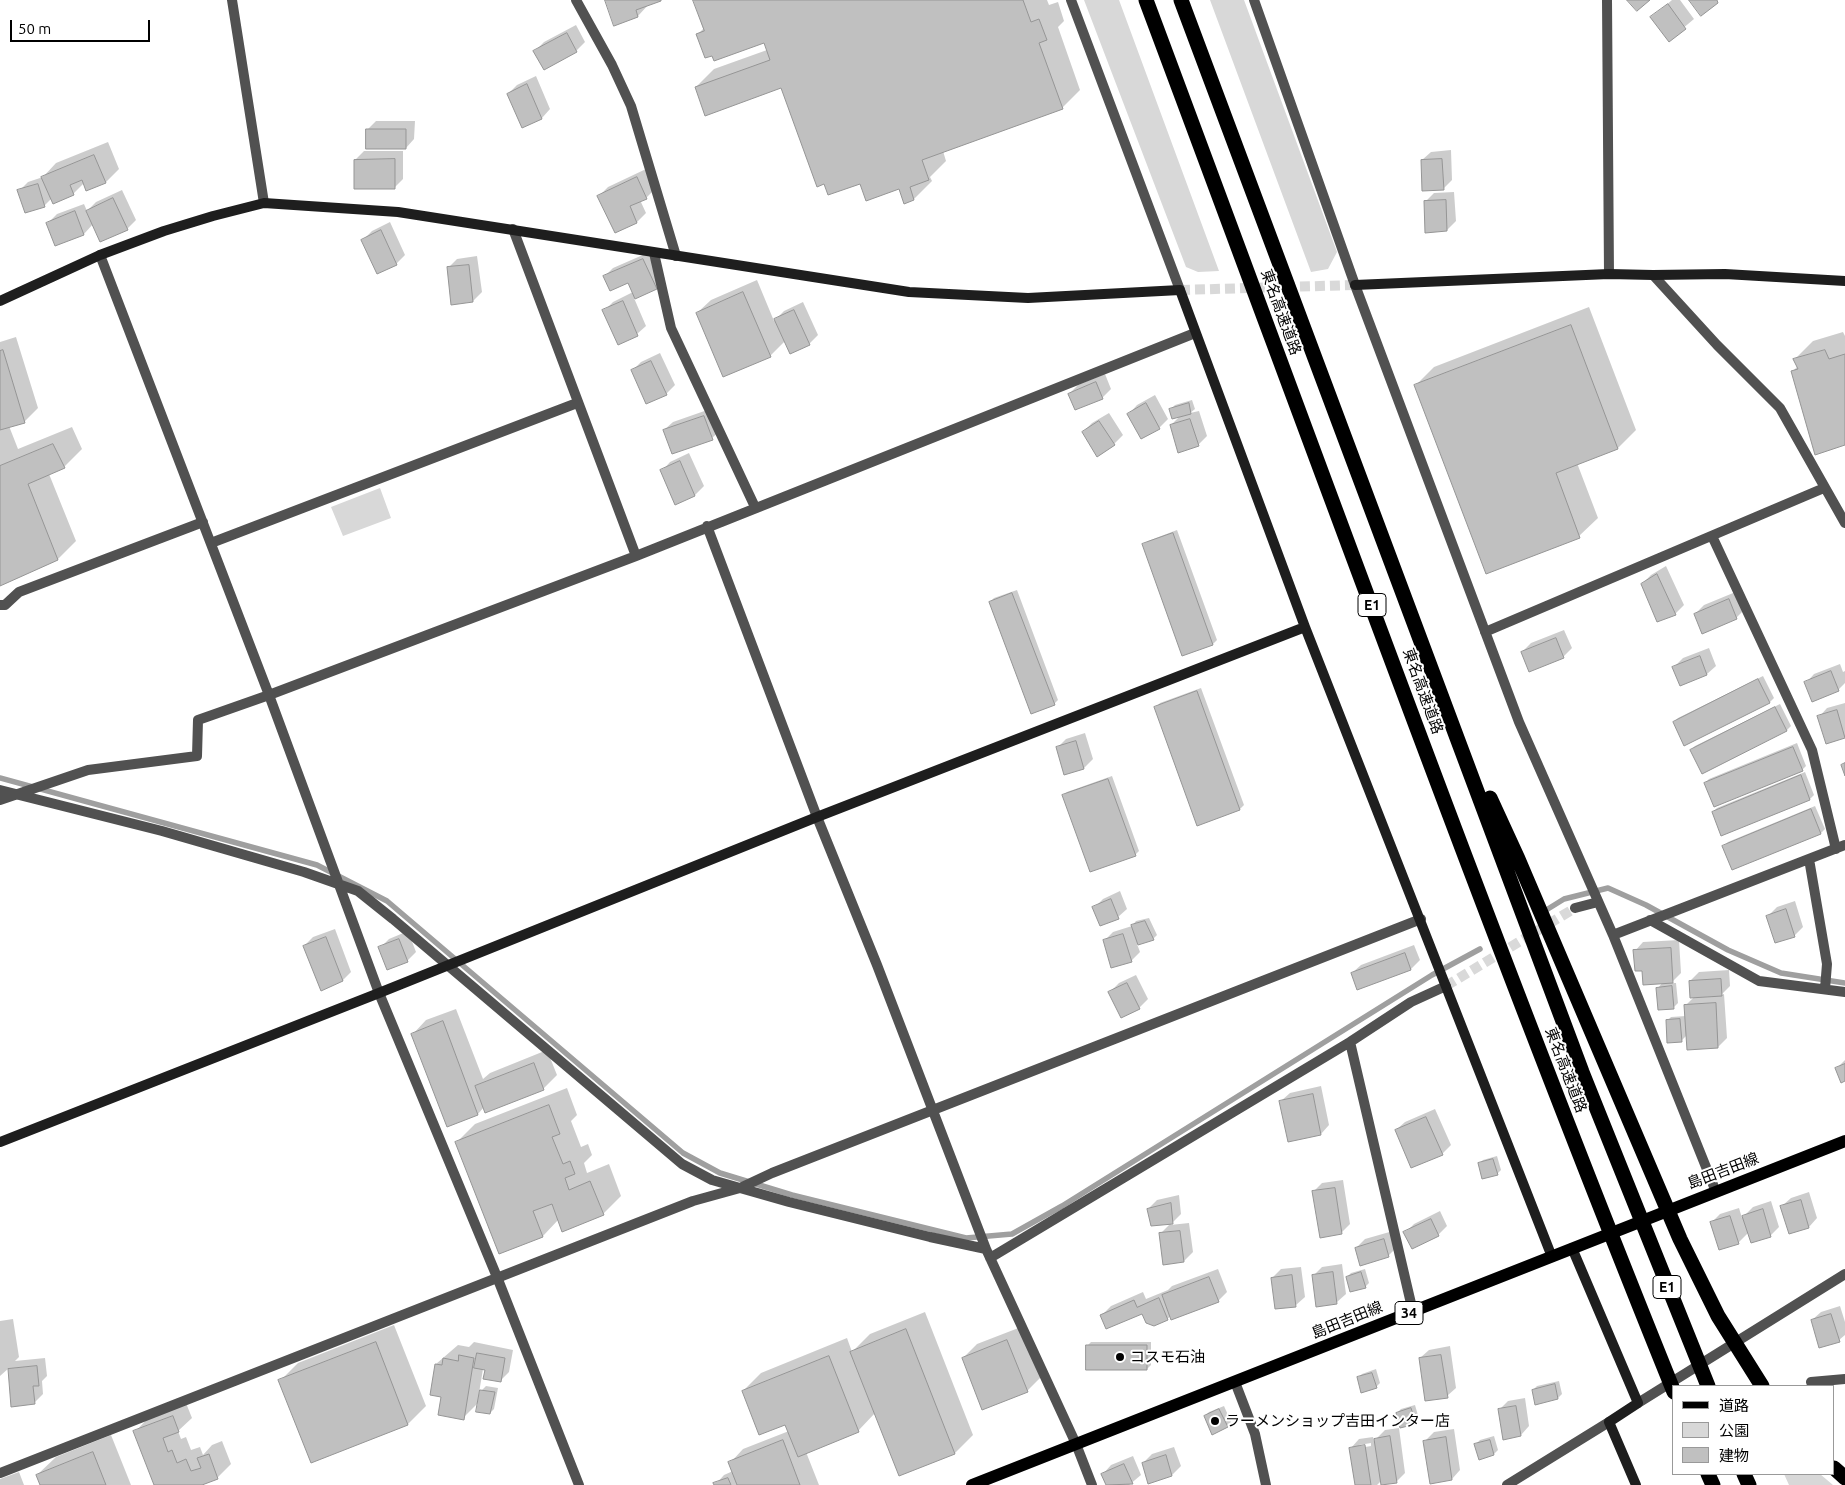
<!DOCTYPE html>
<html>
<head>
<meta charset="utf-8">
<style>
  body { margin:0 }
  #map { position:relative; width:1845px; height:1485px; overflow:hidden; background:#fff; font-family:Ubuntu,"Noto Sans JP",sans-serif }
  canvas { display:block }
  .legend { position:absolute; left:1672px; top:1385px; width:162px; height:90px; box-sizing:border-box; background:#fff; border:1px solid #999; margin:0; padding:6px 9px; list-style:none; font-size:15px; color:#000 }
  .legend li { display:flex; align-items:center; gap:10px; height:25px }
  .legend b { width:25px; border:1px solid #999 }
  .scale { position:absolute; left:10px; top:20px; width:140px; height:22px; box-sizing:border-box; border:2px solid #000; border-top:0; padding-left:6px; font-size:15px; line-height:18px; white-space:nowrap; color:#000; -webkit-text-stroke:4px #fff; paint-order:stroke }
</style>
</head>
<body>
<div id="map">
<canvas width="1845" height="1485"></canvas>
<ul class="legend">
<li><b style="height:6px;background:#000"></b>道路</li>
<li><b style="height:14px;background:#d8d8d8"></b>公園</li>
<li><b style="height:14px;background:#c0c0c0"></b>建物</li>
</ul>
<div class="scale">50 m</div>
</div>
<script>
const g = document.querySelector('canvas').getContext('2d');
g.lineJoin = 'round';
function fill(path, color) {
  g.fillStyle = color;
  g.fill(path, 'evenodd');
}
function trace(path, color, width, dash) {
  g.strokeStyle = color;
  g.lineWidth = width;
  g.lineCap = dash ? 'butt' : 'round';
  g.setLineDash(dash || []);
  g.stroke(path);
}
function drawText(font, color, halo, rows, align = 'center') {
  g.font = font + ' Ubuntu,"Noto Sans JP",sans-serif';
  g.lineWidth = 4;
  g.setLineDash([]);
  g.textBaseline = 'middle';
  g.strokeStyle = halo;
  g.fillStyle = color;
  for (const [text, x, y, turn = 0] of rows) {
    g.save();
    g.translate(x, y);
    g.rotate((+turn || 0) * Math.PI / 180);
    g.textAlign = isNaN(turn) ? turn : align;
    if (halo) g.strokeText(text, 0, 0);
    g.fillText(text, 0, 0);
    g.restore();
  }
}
fill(new Path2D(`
  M1084 0H1119L1219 271 1198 272 1186 267Z
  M1210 0H1244L1337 252 1328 269 1311 272Z
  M380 488 391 518 343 536 331 507Z
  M1784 1474H1820L1833 1485H1789Z`), '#d8d8d8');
fill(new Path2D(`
  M606 0H661L649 4 638 16Z
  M694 0H1047L1049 5 1058 2 1064 21 1058 27 1080 90 1062 108 943 151 946 161 930 177 932 181 914 199 900 188 860 182 782 86 696 87 714 69 767 50 764 41 698 34 704 28Z
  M1672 0H1680L1694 19 1669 40 1652 17Z
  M576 25 585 42 576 51H535L544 42Z
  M536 76 550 109 542 118 523 126 508 94 517 85Z
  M376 121H415L414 139 406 148 367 130Z
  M108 142 119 169 106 182 84 183 73 194 52 198 44 206 19 191 28 182 43 177 56 163Z
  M1451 150 1452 180 1443 189 1422 160 1431 152Z
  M364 151H403V179L394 188 355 160Z
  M646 169 655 189 646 198 640 200 646 213 637 222 615 232 599 196 608 187Z
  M122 190 136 220 127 229 93 224 84 234 56 245 48 223 57 214 84 204 87 211 96 202Z
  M1454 192 1456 221 1447 230 1425 202 1434 193Z
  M390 222 405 255 396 264 363 240 372 231Z
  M652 251 665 279 656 288 634 298 646 326 637 334 604 311 613 302 633 292 629 281 605 276 613 268Z
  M477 256 482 292 473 301 448 268 457 259Z
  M757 280 774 321 784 311 803 302 818 335 809 344 785 341 770 356 697 313 711 300Z
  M1589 307 1636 430 1618 448 1577 463 1598 518 1579 536 1416 385 1434 367Z
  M1843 332 1845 336V444L1792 372 1798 366 1795 359 1813 341Z
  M16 337 38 408 24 422 9 426 18 449 72 427 82 449 64 467 49 474 76 541 58 559 0 584V342Z
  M660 353 675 385 666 394 633 370 641 362Z
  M1105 374 1111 389 1102 398 1069 394 1078 385Z
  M1155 395 1168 419 1159 428 1129 414 1137 405Z
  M1192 400 1195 409 1190 413 1199 411 1207 436 1198 445 1171 425 1181 415 1171 409 1175 405Z
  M713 408 721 430 712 438 664 430 673 422Z
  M1109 413 1123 435 1114 444 1083 432 1092 423Z
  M689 453 704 486 695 495 676 503 662 471 670 462Z
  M1177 530 1217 640 1213 644 1183 655 1143 545 1148 541Z
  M1666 566 1684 605 1675 614 1642 584 1651 575Z
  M1017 590 1058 700 1054 704 990 602 994 598Z
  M1738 591 1745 609 1736 618 1695 614 1704 605Z
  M1564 630 1572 648 1563 657 1522 652 1531 643Z
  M1709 648 1716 666 1707 674 1674 667 1683 658Z
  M1840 664 1843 672 1845 671V683L1838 690 1806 683 1814 674Z
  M1763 676 1774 698 1770 702 1685 744 1674 722 1678 718Z
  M1201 688 1244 805 1240 809 1156 707 1160 703Z
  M1845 703V737L1827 743 1819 717 1827 708Z
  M1780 704 1791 726 1787 730 1702 772 1691 750 1695 746Z
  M1085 733 1093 759 1084 768 1065 774 1057 748 1066 739Z
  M1797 743 1806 766 1802 770 1705 783 1709 779Z
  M1805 772 1814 795 1810 799 1713 812 1717 808Z
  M1112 776 1139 851 1135 855 1063 796 1067 792Z
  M1815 806 1825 829 1821 833 1724 846 1728 842Z
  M1120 891 1127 909 1118 917 1094 908 1103 899Z
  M1795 901 1803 927 1794 936 1768 916 1777 907Z
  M1149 918 1157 935 1153 939 1137 944 1140 952 1131 961 1104 941 1113 932 1132 926 1136 921Z
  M335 929 351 972 343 980 304 946 313 937Z
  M408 931 416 952 407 961 380 948 389 939Z
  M1679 940 1681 973 1671 983H1676L1678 1003 1674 1007 1658 988 1663 982 1643 969 1635 951 1643 942Z
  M1414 945 1420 960 1411 969 1358 989 1352 973 1361 965Z
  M1729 970 1730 986 1721 995 1724 994 1727 1038 1718 1047 1687 1035 1681 1041 1667 1021 1671 1017 1686 1016V1005L1695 996 1690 981 1699 972Z
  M1136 975 1148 999 1139 1008 1110 992 1119 983Z
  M456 1009 483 1079 490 1073 547 1050 557 1075 543 1089 484 1107 478 1114 448 1125 413 1034 426 1020Z
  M1845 1060V1080L1837 1068Z
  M1321 1086 1329 1125 1321 1134 1281 1101 1290 1093Z
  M567 1088 577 1115 571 1121 581 1147 588 1144 592 1155 584 1163 587 1173 609 1164 621 1196 603 1214 559 1219 543 1236 500 1253 457 1142 475 1124Z
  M1435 1109 1451 1145 1442 1154 1396 1130 1405 1122Z
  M1497 1156 1501 1170 1497 1174 1479 1164 1483 1160Z
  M1343 1180 1350 1224 1341 1233 1313 1192 1322 1183Z
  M1809 1192 1817 1218 1809 1227 1790 1232 1782 1206 1791 1198Z
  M1179 1195 1181 1214 1170 1225 1189 1223 1193 1252 1184 1261 1160 1234 1171 1223 1148 1209 1157 1200Z
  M1771 1201 1779 1227 1770 1236 1749 1232 1738 1243 1711 1223 1720 1214 1739 1208 1742 1218 1753 1207Z
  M1440 1211 1447 1226 1438 1235 1405 1233 1414 1224Z
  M1393 1231 1397 1247 1388 1256 1356 1248 1365 1239Z
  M1342 1264 1346 1294 1337 1302 1317 1305 1313 1276 1322 1267Z
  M1301 1267 1305 1297 1296 1305 1272 1278 1281 1269Z
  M1218 1269 1227 1292 1218 1301 1171 1316 1167 1319 1143 1313 1102 1315 1111 1306 1143 1292 1146 1299 1168 1290 1172 1286Z
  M1365 1269 1369 1283 1365 1287 1347 1277 1351 1273Z
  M1840 1306 1845 1322V1335L1839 1340 1812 1320 1821 1312Z
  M925 1312 973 1435 955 1453 900 1475 875 1413 858 1431 806 1452 819 1485H715L724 1475 733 1471 730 1463 743 1449 789 1431 786 1423 743 1391 761 1373 847 1338 852 1352 870 1334Z
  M13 1319 19 1357 15 1361 45 1358 47 1376 42 1381 43 1394 34 1403 12 1405 9 1368 0 1376V1321Z
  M394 1325 426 1406 408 1424 311 1462 280 1381 298 1363Z
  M1021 1327 1041 1377 1027 1391 963 1358 977 1344Z
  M474 1342 513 1350 509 1372 500 1381 483 1369 479 1393 486 1386 498 1388 494 1409 490 1413 479 1402 463 1418 443 1396 436 1364 458 1345 469 1347Z
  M1091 1342H1151V1365L1147 1369 1087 1346Z
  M1450 1346 1456 1388 1447 1396 1420 1358 1429 1350Z
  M1376 1369 1380 1383 1376 1387 1358 1378 1362 1374Z
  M1559 1381 1562 1394 1558 1398 1533 1390 1537 1386Z
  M1525 1398 1529 1426 1521 1435 1499 1410 1508 1401Z
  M186 1403 192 1418 178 1431 181 1439 186 1437 191 1450 200 1447 203 1455 212 1445 222 1441 231 1464 217 1478 199 1485H155L135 1432 148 1418Z
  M1415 1405 1419 1419 1415 1423 1397 1413 1401 1409Z
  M1224 1406 1231 1422 1227 1426 1205 1416 1209 1412Z
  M1399 1428 1405 1473 1396 1482 1382 1480 1377 1485H1356L1351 1448 1359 1439 1373 1437 1374 1441 1385 1430ZM1371 1443V1446L1359 1448V1445Z
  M1454 1429 1460 1470 1452 1479 1425 1441 1434 1432Z
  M111 1435 131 1485H41L37 1475 56 1457Z
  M1494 1436 1498 1450 1494 1454 1476 1444 1480 1440Z
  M1174 1447 1181 1466 1172 1475 1149 1482 1143 1463 1152 1454Z
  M1133 1456 1141 1475 1129 1485H1107L1103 1474 1111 1465Z
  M19 1472 24 1485H0V1479Z`), '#0003');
trace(new Path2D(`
  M0 778 317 865 387 901 683 1153 720 1173 792 1195 966 1238 1012 1234 1062 1206 1432 975 1480 949
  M1543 912 1564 899 1608 888 1646 905 1728 950 1781 973 1845 983`), '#9f9f9f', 5.5);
const building = new Path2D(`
  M605 0H661V1L636 10 638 17 614 26Z
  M693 0H1023L1031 22 1039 19 1047 40 1039 43 1063 109 922 160 929 180 910 187 914 200 904 204 899 189 866 201 860 184 828 195 824 184 817 187 781 88 705 116 695 87 770 60 764 43 714 61 712 56 705 58 696 34 704 31Z
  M1627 0H1650L1637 11Z
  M1689 0H1717L1718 3 1701 16Z
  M1668 4 1686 29 1669 42 1650 17Z
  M567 33 577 52 544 70 533 51Z
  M527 84 542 119 522 128 507 94Z
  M366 129H406V149H366Z
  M94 155 106 183 86 191 82 180 70 185 74 195 53 204 41 177Z
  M395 159V189H354V160Z
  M1442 159 1444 190 1422 191 1421 160Z
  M637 177 647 199 630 206 637 223 615 233 597 196Z
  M38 184 45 207 25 213 17 190Z
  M113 198 128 230 100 242 86 211Z
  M1446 200 1447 231 1425 233 1424 201Z
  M75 211 84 235 55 246 46 223Z
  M381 230 397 265 377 274 361 240Z
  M643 259 657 289 635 299 628 283 610 291 603 276Z
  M469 265 473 302 451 305 447 267Z
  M743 292 771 357 723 377 696 313Z
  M623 301 638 336 618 345 602 310Z
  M794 310 810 345 790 354 774 319Z
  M1571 325 1618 449 1556 473 1580 538 1486 574 1414 385Z
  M3 350 25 423 0 430V351Z
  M1825 350 1829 359 1845 354V445L1815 455 1791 371 1798 369 1793 359Z
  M651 361 667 395 646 404 631 370Z
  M1096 382 1103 399 1075 410 1068 394Z
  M1146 403 1160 429 1141 439 1127 414Z
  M1189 403 1191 414 1172 419 1169 409Z
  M704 416 713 440 672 454 663 430Z
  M1190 419 1199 446 1178 453 1170 425Z
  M1099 421 1115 445 1097 457 1082 432Z
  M53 444 65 468 28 484 58 560 0 586V466Z
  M680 461 695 496 675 505 660 470Z
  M1173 533 1213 645 1182 656 1142 544Z
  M1657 574 1676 615 1657 622 1641 584Z
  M1012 593 1055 705 1031 714 989 602Z
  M1729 599 1737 619 1702 634 1694 614Z
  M1556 638 1564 658 1529 672 1521 652Z
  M1700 656 1707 675 1680 686 1672 667Z
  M1831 671 1839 691 1812 702 1804 682Z
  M1758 679 1770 703 1684 746 1673 722Z
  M1197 691 1240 810 1197 826 1154 707Z
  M1775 707 1787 731 1702 774 1690 750Z
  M1837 710 1845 738 1826 744 1817 716Z
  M1076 741 1084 769 1064 775 1056 747Z
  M1793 747 1803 771 1714 807 1704 783Z
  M1845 763V776L1841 765Z
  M1801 775 1810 800 1721 836 1712 812Z
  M1108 779 1136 856 1090 872 1062 795Z
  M1811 809 1821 834 1732 870 1722 846Z
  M1111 899 1119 919 1100 926 1092 907Z
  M1786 909 1795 937 1775 943 1766 916Z
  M1145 921 1154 940 1138 945 1131 925Z
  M1123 934 1132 962 1111 968 1103 940Z
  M326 937 343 981 321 991 303 946Z
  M399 939 408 962 387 970 378 947Z
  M1671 948 1673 983 1643 985 1642 971H1635L1633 950Z
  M1405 953 1411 970 1357 990 1351 973Z
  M1721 979 1722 996 1690 998 1689 981Z
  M1127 983 1140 1009 1121 1018 1108 992Z
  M1672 986 1674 1009 1658 1010 1656 988Z
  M1716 1003 1718 1048 1687 1050 1684 1005Z
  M1680 1019 1682 1042 1667 1043 1666 1020Z
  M443 1021 478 1115 447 1127 411 1034Z
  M534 1063 544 1090 485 1113 475 1086Z
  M1845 1064V1081L1841 1083 1835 1068Z
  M1313 1094 1321 1135 1288 1142 1279 1101Z
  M549 1105 560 1134 552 1137 563 1164 570 1161 575 1174 565 1178 569 1190 590 1181 604 1215 562 1232 552 1204 533 1211 543 1237 499 1254 455 1142Z
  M1426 1117 1443 1155 1411 1168 1395 1130Z
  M1493 1159 1498 1175 1482 1179 1478 1163Z
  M1335 1188 1342 1234 1320 1238 1312 1191Z
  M1801 1200 1809 1228 1789 1234 1780 1206Z
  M1171 1203 1173 1224 1151 1226 1147 1209Z
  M1763 1209 1771 1237 1751 1243 1742 1216Z
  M1730 1216 1739 1244 1719 1250 1710 1222Z
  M1431 1219 1439 1236 1412 1249 1403 1232Z
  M1180 1231 1184 1262 1163 1265 1159 1233Z
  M1384 1239 1389 1257 1360 1266 1355 1248Z
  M1333 1272 1337 1304 1316 1307 1312 1275Z
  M1361 1272 1366 1288 1350 1292 1346 1277Z
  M1292 1275 1296 1307 1275 1309 1271 1278Z
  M1209 1277 1219 1302 1171 1320 1162 1295Z
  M1159 1298 1168 1320 1154 1326 1146 1323 1142 1314 1106 1329 1100 1315 1134 1300 1137 1307Z
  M1831 1314 1840 1342 1819 1348 1811 1320Z
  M906 1329 955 1454 899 1476 850 1352Z
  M1007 1340 1028 1392 982 1410 962 1358Z
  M376 1342 408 1425 311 1463 278 1380Z
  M1086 1345H1147V1370H1086Z
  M477 1353 505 1358 501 1382 483 1379 485 1370 474 1368Z
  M459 1355 474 1358 464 1420 438 1415 441 1397 430 1395 435 1364 442 1365 443 1358 458 1361Z
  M1441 1355 1448 1398 1425 1401 1419 1358Z
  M829 1356 859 1432 798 1457 785 1425 759 1435 742 1391Z
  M37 1366 39 1386H33L35 1404 11 1407 8 1369Z
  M1372 1373 1377 1388 1361 1393 1357 1377Z
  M1555 1384 1558 1399 1535 1405 1532 1390Z
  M480 1390 495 1392 490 1414 476 1412Z
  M1516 1406 1521 1436 1503 1440 1498 1409Z
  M1411 1408 1416 1424 1400 1428 1396 1413Z
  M1219 1409 1228 1427 1212 1435 1204 1416Z
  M173 1416 179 1432 163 1438 168 1452 172 1450 177 1463 186 1459 191 1471 201 1468 197 1458 209 1454 218 1479 202 1485H154L133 1431Z
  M1390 1436 1397 1483 1381 1485 1374 1439Z
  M1446 1437 1452 1480 1430 1484 1423 1441Z
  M783 1440 800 1485H737L728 1462Z
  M1490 1440 1494 1455 1479 1460 1474 1444Z
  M1365 1445 1371 1485H1355L1349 1448Z
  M93 1452 106 1485H40L36 1475Z
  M1166 1455 1172 1476 1148 1484 1142 1463Z
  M1124 1464 1133 1484 1106 1485 1101 1474Z
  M728 1478 731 1485H714L713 1483Z`);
fill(building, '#c0c0c0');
trace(building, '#959595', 1);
trace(new Path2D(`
  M1446 986 1575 908`), '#d9d9d9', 10, [10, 5]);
trace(new Path2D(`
  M1180 290 1355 285`), '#d9d9d9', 10, [10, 5]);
trace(new Path2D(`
  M232 0 264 203
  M576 0 612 65 631 106 676 256
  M1071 0 1180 290
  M1254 0 1355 285 1519 722 1613 935 1716 1192
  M1607 0 1609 274
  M513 229 636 556
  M654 253 671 328 755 507
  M100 255 269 695 379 993 497 1277 579 1485
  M1653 275 1717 345 1780 408 1845 523
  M707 526 817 817 877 965 986 1249 1076 1444 1092 1485
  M1712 536 1812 750 1836 849
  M211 543 577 403
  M0 605H5L19 592 203 522
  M1485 632 1824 488
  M0 790 162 831 304 872 358 891 393 919 682 1164 712 1180 789 1202 930 1237 986 1249
  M0 800 88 770 197 756 198 720 269 695 636 556 1195 333
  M1809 859 1827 964 1825 989
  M1575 908 1598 902
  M1650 920 1759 981 1845 992
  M1613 935 1845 845
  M1350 1042 1413 1312
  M990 1258 1350 1042 1411 1002 1446 986
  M1235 1382 1255 1434 1266 1485
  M1811 1382 1845 1379
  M1638 1403 1845 1274
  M0 1473 693 1201 740 1188 772 1173 1421 919
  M1507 1485 1609 1422`), '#515151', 10);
trace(new Path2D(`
  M1355 285 1609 274 1653 275 1725 274 1845 281
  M0 301 100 255 164 231 213 216 264 203 398 212 909 292 1028 298 1180 290 1305 627 1552 1257
  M0 1142 379 993 817 817 1305 627
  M1572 1248 1638 1403 1609 1422 1636 1485`), '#1e1e1e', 10);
trace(new Path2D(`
  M972 1485 1845 1141`), '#000', 12);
trace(new Path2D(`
  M1146 0C1320 465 1488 932 1674 1392
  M1181 0 1582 1072 1708 1386
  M1490 798 1518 859 1680 1239 1718 1316 1762 1386
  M1834 1468 1845 1478
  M1708 1474 1713 1485
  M1744 1474 1749 1485`), '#000', 15);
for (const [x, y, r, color] of [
  [1120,1357,5,"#000"],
  [1215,1421,5,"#000"]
]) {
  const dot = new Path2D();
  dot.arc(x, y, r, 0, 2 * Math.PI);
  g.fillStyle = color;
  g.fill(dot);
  trace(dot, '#fff', 2);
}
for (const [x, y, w] of [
  [1372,605,28],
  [1667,1287,28],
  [1409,1313,28]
]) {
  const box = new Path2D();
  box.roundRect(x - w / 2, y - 11.5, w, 23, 4);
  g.fillStyle = '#fff';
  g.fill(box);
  trace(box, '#000', 1);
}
drawText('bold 14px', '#000', null, [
  ["E1",1372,605],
  ["E1",1667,1287],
  ["34",1409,1313]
]);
drawText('15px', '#000', '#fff', [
  ["東名高速道路",1281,312,70],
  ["東名高速道路",1423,691,70],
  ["東名高速道路",1566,1070,69],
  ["島田吉田線",1723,1171,-21],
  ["島田吉田線",1347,1320,-22]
]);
drawText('15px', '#000', '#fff', [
  ["コスモ石油",1130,1357],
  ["ラーメンショップ吉田インター店",1225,1421]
], 'left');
</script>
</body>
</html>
